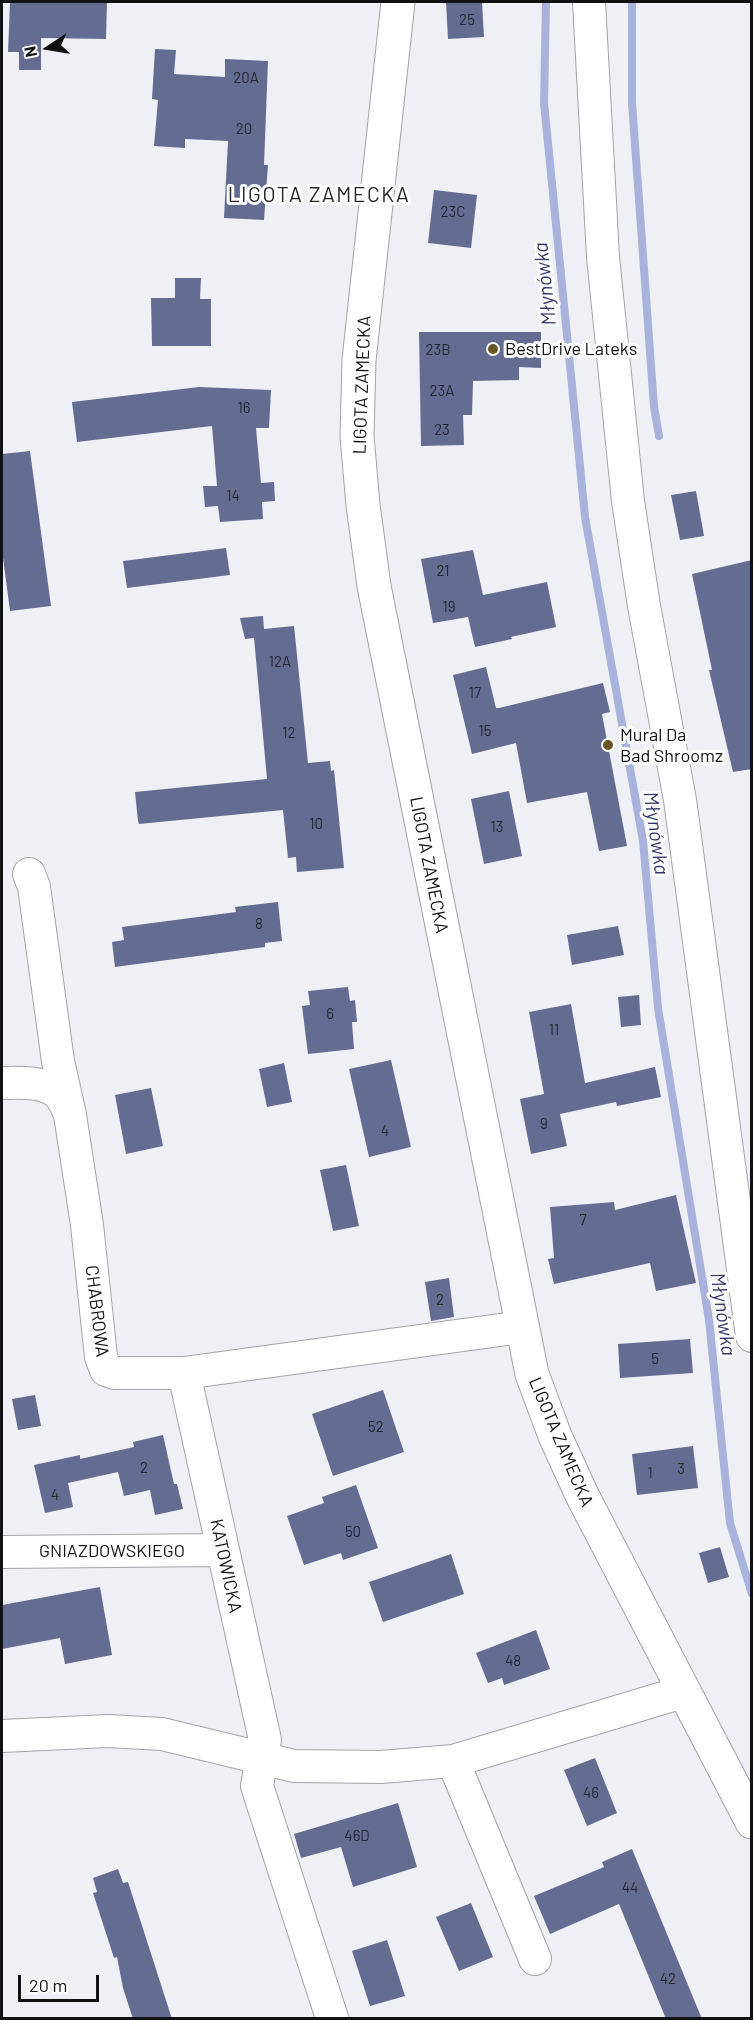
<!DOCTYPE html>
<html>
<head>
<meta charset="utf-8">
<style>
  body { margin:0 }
  #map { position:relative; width:753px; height:2020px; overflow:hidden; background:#eff0f6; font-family:Barlow,sans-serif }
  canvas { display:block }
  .frame { position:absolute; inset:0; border:3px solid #101113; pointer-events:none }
  .north { position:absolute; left:18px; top:18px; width:60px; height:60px; -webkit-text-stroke:4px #fff; paint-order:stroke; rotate:258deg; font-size:16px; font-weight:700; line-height:24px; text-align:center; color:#101113 }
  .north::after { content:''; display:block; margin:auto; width:21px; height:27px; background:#101113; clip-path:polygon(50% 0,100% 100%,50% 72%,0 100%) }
  .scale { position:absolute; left:18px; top:1975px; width:81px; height:27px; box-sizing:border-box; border:3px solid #101113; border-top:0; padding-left:8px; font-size:18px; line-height:21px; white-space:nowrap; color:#101113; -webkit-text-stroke:4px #fff; paint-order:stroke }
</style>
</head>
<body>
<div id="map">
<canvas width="753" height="2020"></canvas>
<div class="frame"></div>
<div class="north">N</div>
<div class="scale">20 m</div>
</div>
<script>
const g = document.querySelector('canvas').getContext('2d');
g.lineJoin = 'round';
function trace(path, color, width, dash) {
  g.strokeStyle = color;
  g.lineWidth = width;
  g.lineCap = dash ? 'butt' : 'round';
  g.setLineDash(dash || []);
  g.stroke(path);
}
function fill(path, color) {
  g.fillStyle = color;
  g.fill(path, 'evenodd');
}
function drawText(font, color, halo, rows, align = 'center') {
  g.font = font + ' Barlow,sans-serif';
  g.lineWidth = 6;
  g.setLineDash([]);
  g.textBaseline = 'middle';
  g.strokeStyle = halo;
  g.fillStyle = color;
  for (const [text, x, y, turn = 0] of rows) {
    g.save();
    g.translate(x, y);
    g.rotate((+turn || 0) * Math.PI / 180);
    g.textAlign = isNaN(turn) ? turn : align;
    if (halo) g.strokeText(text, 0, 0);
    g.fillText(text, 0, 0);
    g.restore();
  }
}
trace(new Path2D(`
  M546 2 544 103 585 517 643 841 658 1008 709 1320 730 1523 752 1594
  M632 2V103L654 407 659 436`), '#a8b2da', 8);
fill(new Path2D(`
  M10 2H107L106 39 41 38V70H19V52H8Z
  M446 2H482L484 37 448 39Z
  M155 49 176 50 174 74 225 77V59L268 61 264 165H268L264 220 224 218 228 141 185 139V148L154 146 158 100 152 99Z
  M434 190 477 195 471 248 428 243Z
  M175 278H201L200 299H211V346H152L151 298H175Z
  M419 332H541V368L519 367V380L473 381 472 415H463L464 445 421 446Z
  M199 387 271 390 269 428H256L261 483 274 482 275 501 262 502 263 519 220 522 218 506 205 507 203 486H217L212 426 77 442 72 402Z
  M30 451 51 606 10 611 2 550V454Z
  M696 491 704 536 680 540 671 495Z
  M226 548 230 575 127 588 123 561Z
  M473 550 483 595 547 582 556 627 511 637 512 639 475 647 468 617 433 623 421 559Z
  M752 560V769L733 772 709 670H712L692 574Z
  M263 616 264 629 294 626 308 763 330 761 331 771 334 770 344 868 297 872 296 857 288 858 283 810 139 824 138 821 135 792 267 779 254 638 245 639 240 618Z
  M486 667 496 708H499L603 683 610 712 602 714 627 846 599 851 587 792 527 803 516 743 472 754 453 675Z
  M509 791 522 856 484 864 471 799Z
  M278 902 282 941 265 943V947L115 967 112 942 124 940 122 927 236 912 235 907Z
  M618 926 624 955 572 965 567 935Z
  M348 987 350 1001 355 1000 357 1022H352L354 1049 308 1054 302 1006 310 1005 308 991Z
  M639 995 641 1025 621 1027 618 997Z
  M571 1004 585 1083 655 1067 661 1097 617 1106 616 1102 560 1114 567 1146 531 1154 520 1099 544 1094 529 1012Z
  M391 1060 411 1147 369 1157 349 1069Z
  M284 1063 292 1102 267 1107 259 1069Z
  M151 1088 163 1146 126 1154 115 1095Z
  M346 1165 359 1226 333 1231 320 1170Z
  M676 1195 696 1283 656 1291 650 1263 554 1284 548 1259 554 1258 550 1207 614 1202 615 1210Z
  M449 1278 454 1317 431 1321 425 1282Z
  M690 1339 693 1373 620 1378 618 1344Z
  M383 1390 404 1452 333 1476 312 1414Z
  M35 1395 41 1426 18 1430 12 1399Z
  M163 1435 174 1484H177L183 1509 155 1515 150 1490 124 1496 118 1472 68 1483 73 1507 45 1513 34 1465 80 1455V1459L134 1447 133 1442Z
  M693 1446 698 1488 637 1495 632 1454Z
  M356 1485 378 1548 343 1560 341 1553 304 1565 287 1516 324 1503 322 1497Z
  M720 1547 729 1577 708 1583 699 1553Z
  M451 1554 464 1594 383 1622 369 1582Z
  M100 1587 112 1655 65 1664 60 1638 2 1649V1605Z
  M536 1630 550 1669 504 1685 502 1678 488 1683 476 1653Z
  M595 1758 617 1813 587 1826 564 1770Z
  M398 1803 417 1867 353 1887 341 1847 301 1858 294 1834Z
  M632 1849 669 1939 702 2019H666L619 1904 550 1934 534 1896 604 1867 602 1862Z
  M118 1869 123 1883 128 1882 172 2019H133L123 1988 117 1957 114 1958 93 1893 97 1892 93 1878Z
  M471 1903 493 1957 459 1971 436 1917Z
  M387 1940 405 1996 370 2006 352 1951Z`), '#646d91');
const minor = new Path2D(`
  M589 2 603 257 628 501 644 606 680 800 752 1336
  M29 874 34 887 58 1061 70 1115 87 1225 101 1357 106 1370 115 1373H184L522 1327
  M2 1083C19 1083 49 1080 61 1097 65 1102 67 1109 70 1114
  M184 1373 265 1740 257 1786 332 2018
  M2 1552 222 1550
  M2 1736 108 1731 162 1734 294 1766 381 1767 453 1761 683 1692
  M453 1761 535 1959`);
const secondary = new Path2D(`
  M398 2 359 360 357 436 363 505 374 586 532 1374 555 1436 582 1495 752 1822`);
trace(minor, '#a2a4a9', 34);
trace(secondary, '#a2a4a9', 35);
trace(minor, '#fff', 32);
trace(secondary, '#fff', 33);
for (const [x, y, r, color] of [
  [493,349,6,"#665825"],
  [608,745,6,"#665825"]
]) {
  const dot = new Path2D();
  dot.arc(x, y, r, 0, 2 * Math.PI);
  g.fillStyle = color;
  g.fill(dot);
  trace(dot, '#fff', 2);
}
drawText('15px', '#252832', null, [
  ["25",467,20],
  ["20A",246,78],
  ["20",244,129],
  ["23C",453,212],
  ["23B",438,350],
  ["23A",442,391],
  ["16",244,408],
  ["23",442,430],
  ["14",233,496],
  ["21",443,571],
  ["19",449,607],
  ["12A",280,662],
  ["17",475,693],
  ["15",485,731],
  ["12",289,733],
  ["10",316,824],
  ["13",497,827],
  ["8",259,924],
  ["6",330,1014],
  ["11",554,1030],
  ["9",544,1124],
  ["4",385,1131],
  ["7",583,1220],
  ["2",440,1300],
  ["5",655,1359],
  ["52",376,1427],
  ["2",144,1468],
  ["3",681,1469],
  ["1",650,1473],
  ["4",55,1495],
  ["50",353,1532],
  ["48",513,1661],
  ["46",591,1793],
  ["46D",357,1836],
  ["44",630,1888],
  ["42",668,1979]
]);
drawText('18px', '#101113', '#fff', [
  ["BestDrive Lateks",505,349],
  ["Mural Da",620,735],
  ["Bad Shroomz",620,756]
], 'left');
drawText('18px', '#101113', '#fff', [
  ["LIGOTA ZAMECKA",362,385,-88],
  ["LIGOTA ZAMECKA",429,865,79],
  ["CHABROWA",97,1311,83],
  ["LIGOTA ZAMECKA",561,1442,67],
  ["GNIAZDOWSKIEGO",112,1551],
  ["KATOWICKA",226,1566,78]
]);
drawText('italic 20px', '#30386b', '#fff', [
  ["Młynówka",545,284,-96],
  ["Młynówka",656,833,82],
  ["Młynówka",723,1314,82]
]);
g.letterSpacing = '1.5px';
drawText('21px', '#28292d', '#fff', [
  ["LIGOTA ZAMECKA",319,195]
]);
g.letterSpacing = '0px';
</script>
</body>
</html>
